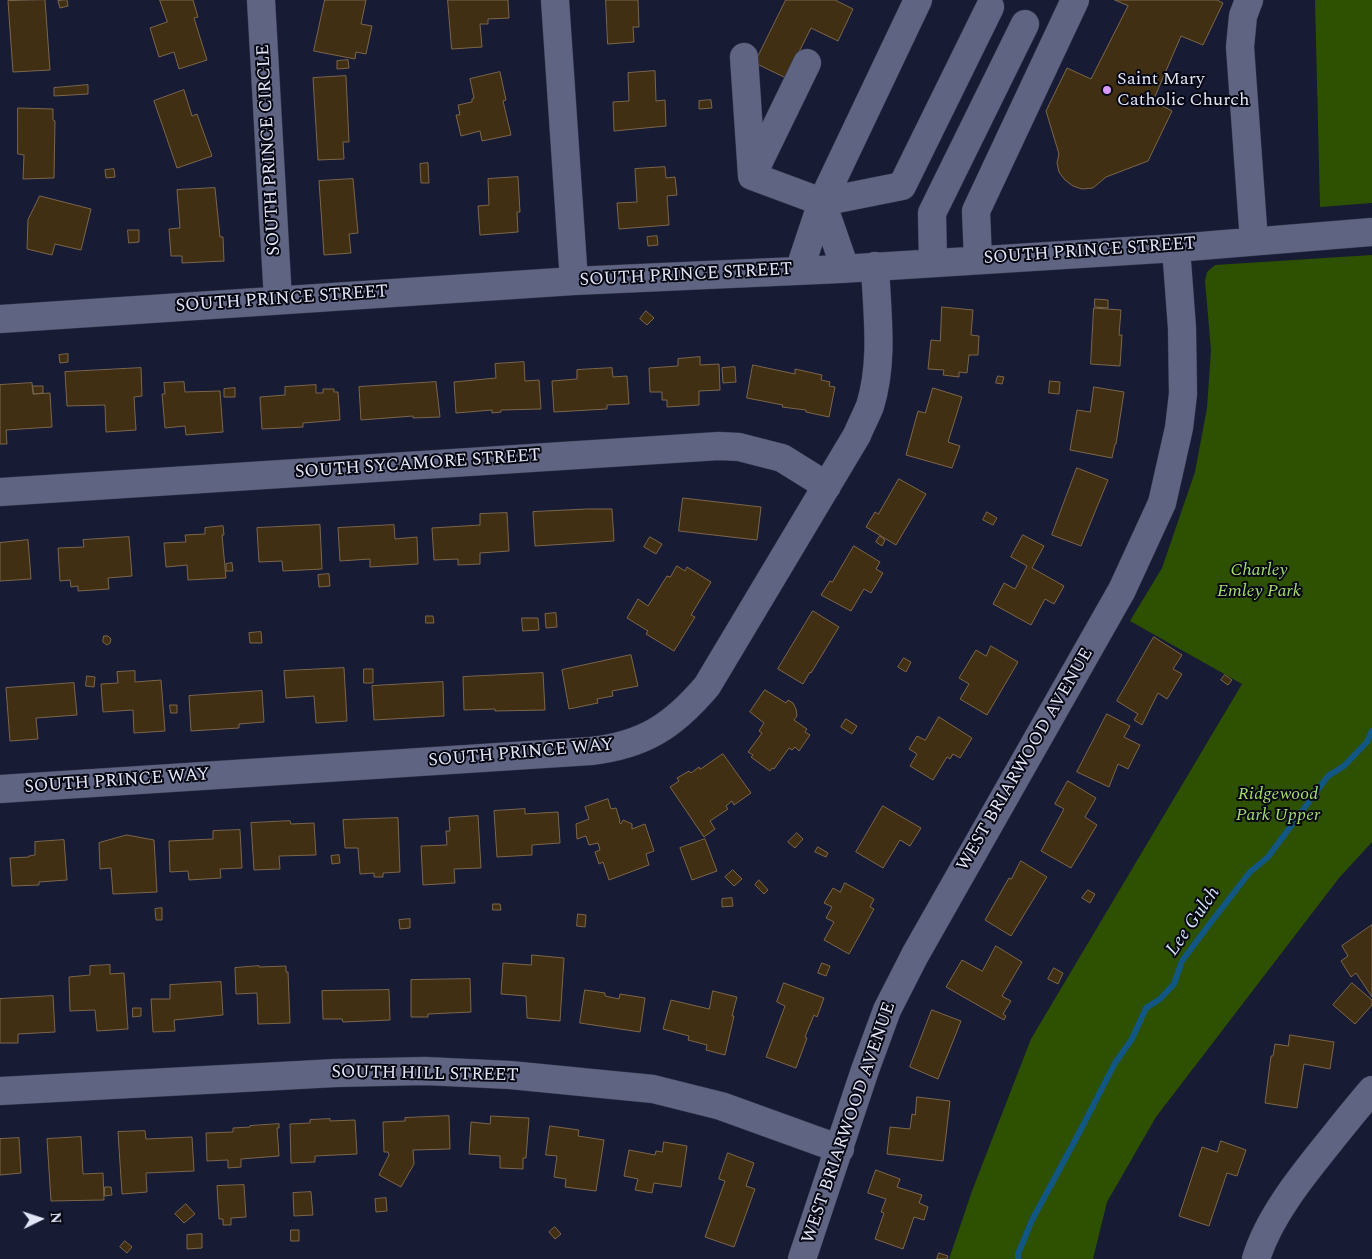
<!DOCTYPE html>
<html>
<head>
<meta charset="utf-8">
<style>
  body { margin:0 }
  #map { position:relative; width:1372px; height:1259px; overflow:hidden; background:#181b34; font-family:Spectral,serif }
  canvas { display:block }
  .north { position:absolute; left:15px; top:1194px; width:50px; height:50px; -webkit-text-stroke:4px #060712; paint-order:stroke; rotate:86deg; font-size:14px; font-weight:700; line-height:20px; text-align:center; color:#e1e5f6 }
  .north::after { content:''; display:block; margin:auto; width:18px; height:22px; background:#e1e5f6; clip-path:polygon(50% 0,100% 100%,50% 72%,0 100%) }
</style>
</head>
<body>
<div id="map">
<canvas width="1372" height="1259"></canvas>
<div class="north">N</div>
</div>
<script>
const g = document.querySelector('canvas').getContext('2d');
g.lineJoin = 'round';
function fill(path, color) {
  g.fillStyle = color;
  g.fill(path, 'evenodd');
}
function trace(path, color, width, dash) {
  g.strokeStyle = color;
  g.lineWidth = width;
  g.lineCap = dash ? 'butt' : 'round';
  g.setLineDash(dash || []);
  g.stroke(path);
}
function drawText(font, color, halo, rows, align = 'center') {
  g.font = font + ' Spectral,serif';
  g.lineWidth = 4;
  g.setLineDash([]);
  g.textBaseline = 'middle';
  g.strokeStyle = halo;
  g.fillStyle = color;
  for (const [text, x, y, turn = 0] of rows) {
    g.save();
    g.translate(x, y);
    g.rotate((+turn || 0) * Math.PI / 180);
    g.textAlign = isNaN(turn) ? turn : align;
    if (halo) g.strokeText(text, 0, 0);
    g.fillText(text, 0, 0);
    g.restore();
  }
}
fill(new Path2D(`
  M1315 0H1372V203L1320 207Z
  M1372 255V842L1339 878 1156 1117 1107 1202 1093 1259H949L972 1191 1031 1039 1242 684 1130 621 1162 568 1195 472 1207 408 1211 350 1205 281 1207 272 1215 265Z`), '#2e5001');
trace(new Path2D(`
  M1018 1259V1254L1032 1220 1078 1135 1115 1063 1132 1039 1146 1008 1160 999 1174 984 1182 961 1208 926 1250 872 1268 857 1328 776 1344 766 1367 742 1372 731`), '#125684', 6);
const building = new Path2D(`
  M45 0 50 70 13 72 8 1Z
  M67 0 68 6 60 8 58 1Z
  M160 0H193L198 17 194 18 207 60 179 69 174 52 159 57 150 28 167 22Z
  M325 0H366L361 24 372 26 366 54 356 52 355 59 314 51Z
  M448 0H508L509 18 488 19V24H480L482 47 452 49Z
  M606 0H638L639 27H633L634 42 608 44Z
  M786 0H835L853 9 838 41 811 28 786 78 755 63Z
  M1115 0H1217L1223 3 1203 45 1181 36 1153 101 1172 111 1148 161 1106 177 1093 188 1082 189 1073 186 1065 180 1059 172 1057 163 1059 154 1046 111 1067 68 1091 79 1128 6Z
  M348 60 349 68 337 69V61Z
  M655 71 656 101 665 100 666 126 614 131 613 102 629 101 628 73Z
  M500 72 506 100 503 101 511 135 482 141 480 131 461 136 456 115H460L458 105 472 102V99L474 98 470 79Z
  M346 76 349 142H343L344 159 318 160 313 78Z
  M88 85V94L54 96V88Z
  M184 90 192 116 197 114 212 156 177 168 154 101Z
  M711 100 712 108 699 109V101Z
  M18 108 53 109V120L55 121 54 178 23 179 24 155 18 154Z
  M428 163 429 183H421L420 164Z
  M665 167 666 178 675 177 677 195 667 196 669 225 619 229 617 203 637 202 635 169Z
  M114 169 115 177 106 178 105 170Z
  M518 177 520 212H517L518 232 480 235 478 206 489 205 488 179Z
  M353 179 358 233 349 234 351 253 324 255 319 181Z
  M215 188 220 237H223L224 261 182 263V256H171L169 229 180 228 177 190Z
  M40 196 91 209 81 250 55 244 52 255 27 249 28 220Z
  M128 230H139V242L129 243Z
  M657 236 658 245 648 246 647 237Z
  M1095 299 1108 300V308L1095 307Z
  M942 307 973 310 971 335 979 336 978 355H969L967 373 959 372V377L943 375 944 370 928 369 931 340 940 341Z
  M1094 308 1121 310 1119 335H1122L1120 366 1091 364Z
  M646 311 654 318 647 325 640 319Z
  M68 354V362L60 363 59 355Z
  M700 357V365L719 364 720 390 699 391V405L667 407V400H662V392H650L649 368 678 366V359Z
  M524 362 525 381 539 380 541 409 501 410V412L492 413V410L456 413 454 382 496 378 495 364Z
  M753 365 795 374V369L822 375 821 380 830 382 829 386 835 387 829 417 806 412V410L782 407 783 405 747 398Z
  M735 367 736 382 723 383 722 368Z
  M141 368 142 396 134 397 136 430 106 432 105 405 67 406 65 372Z
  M612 368 613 377 627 376 629 404 607 405V409L554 412 552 381 577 379V370Z
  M998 376 1004 377 1002 384 996 383Z
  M1050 381 1060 382 1059 394 1049 393Z
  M184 382 185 392 220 391 223 432 186 435 185 426 165 428 162 394H165L164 383Z
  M436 382 440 417 413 418V416L361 420 359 387Z
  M32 383 33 394 50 393 52 427 6 430 7 444H0V385Z
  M316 385V393H323V389H334V392H338L340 420 303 423V427L262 429 260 397 285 395V387Z
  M33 386H43V393L34 394Z
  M1094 387 1124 392 1116 444H1115L1112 458 1070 450 1077 410 1090 412Z
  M235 388V397H224V389Z
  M933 388 962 397 948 442 960 446 952 468 906 455 918 411 925 413Z
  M1077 468 1108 480 1081 546 1052 535Z
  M899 479 926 494 896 545 866 527 875 512 878 514Z
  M683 498 761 507 757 540 679 531Z
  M587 509H612L614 541 535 546 533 512Z
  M987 512 997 518 993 525 983 520Z
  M507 513 509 551 480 553V564L458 565V559L434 560 432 528 480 525V514Z
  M320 525 322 569 283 571 282 561 259 562 257 528Z
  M394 525 395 539 417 537 418 564 370 567V559L340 561 338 528Z
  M223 526 224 535H222L226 578 188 580 187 565 166 567 164 543 186 542 185 535 205 534V528Z
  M1023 535 1044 546 1032 568 1064 586 1054 604 1045 599 1031 625 993 604 1004 583 1015 589 1027 566 1011 557Z
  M880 536 885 540 882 546 876 542Z
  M129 537 132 576 108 578 109 589 78 591V586L71 587 70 580 60 581 58 548 84 547 83 540Z
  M650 537 662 544 656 554 644 547Z
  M28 540 31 579 0 581V543Z
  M854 546 880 562 876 569 883 573 871 593 864 589 851 611 821 595 830 581 832 582Z
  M232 563 233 571H226V564Z
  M677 566 685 571 687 567 711 582 691 615 695 617 674 651 646 634 648 631 627 618 638 599 648 606 667 576 670 577Z
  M329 574 330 586 319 587 318 575Z
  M813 611 839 627 811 673 810 672 803 684 778 669Z
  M556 613 557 627 546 628 545 614Z
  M426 616H433L434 623H426Z
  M522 618H538L539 630 523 631Z
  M261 632 262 643H250L249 633Z
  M104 636H108L111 639 110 643 107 645 103 642Z
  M1154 637 1182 655 1173 669 1182 674 1167 699 1158 693 1142 725 1134 720 1138 714 1117 701Z
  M991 646 1018 662 987 715 960 699 969 684 959 678 976 650 986 656Z
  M631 655 638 686 612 691 613 696 597 699 598 703 569 709 562 670Z
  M904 658 911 662 906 672 898 667Z
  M344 668 347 721 316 723 314 696 286 698 284 671Z
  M364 669H373V683H364Z
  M135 671V682L161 680 165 731 134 733 133 710 103 712 101 684 118 683 117 672Z
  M543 673 545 710 495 711V709L464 710 463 677Z
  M1225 675 1232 680 1228 685 1221 680Z
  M87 676 95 677 94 687 86 686Z
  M443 682 444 716 374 720 372 686Z
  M74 683 77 715 36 718 38 739 10 741 6 688Z
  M765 690 786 703 788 700 793 703 796 709 797 716 794 720 807 729 805 732 810 735 799 751 795 747 792 750 789 748 774 769 772 768 770 771 751 757 753 755 748 752 762 733 759 731 764 723 750 712Z
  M262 691 264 722 239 724V728L191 731 189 696Z
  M170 705H177V713H171Z
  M1107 714 1130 726 1124 737 1140 745 1128 769 1118 764 1109 787 1077 772Z
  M939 717 972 738 960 758 953 754 950 759 947 757 933 780 910 766 917 754 909 749 917 736 925 740Z
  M846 719 857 726 852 734 841 727Z
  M723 754 751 793 734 805 732 801 726 806 728 809 710 821 715 829 704 837 670 787 679 781 677 778 689 771 691 773 699 767 700 769Z
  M1068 781 1096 798 1085 817 1097 825 1071 868 1041 851 1064 809 1055 804Z
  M608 799 611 809 616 808 620 821 619 822 621 824 623 820 630 823 632 824V829L645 824 654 851 646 854 649 865 609 880 603 862 599 864 595 852 600 850 598 843 589 845 586 836 577 839 576 824 589 819 585 807Z
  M883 806 921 828 910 846 900 840 883 868 856 852Z
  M525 809V814L558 812 560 843 532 845V855L497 857 494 811Z
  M478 816 481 868 454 869 455 883 423 885 421 846 447 845 446 831H450L449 818Z
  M398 818 400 872 383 873V877H374V873L360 874 358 848H345L343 820Z
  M290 821 291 824 314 823 316 855 279 856 280 869 254 870 251 823Z
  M240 830 242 868 220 869 221 878 189 880 188 871 170 872 169 841 213 839V831Z
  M797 833 803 839 795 848 788 842Z
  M127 835 154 840 157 892 113 894 111 868 100 869 99 843Z
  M705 839 717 871 692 880 680 848Z
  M64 840 67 880 39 882V885L12 886 10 858 29 857V856L35 855V842Z
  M818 847 828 853 826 857 815 852Z
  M339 855 340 863 332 864 331 856Z
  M1021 861 1047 877 1011 936 985 920 1009 878 1011 879Z
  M733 870 742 879 734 886 725 877Z
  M759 880 768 890 764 894 755 885Z
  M845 883 874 899 870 907 874 909 849 954 824 940 834 922 826 918 832 907 824 903 833 888 840 892Z
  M1088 890 1095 894 1090 903 1082 898Z
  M732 898 733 906 722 907V899Z
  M493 904H500L501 910H493Z
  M162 908V920H156L155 909Z
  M578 914 586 915 585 927 577 926Z
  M410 919V928L400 929 399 920Z
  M1372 925V997L1356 973 1351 977 1341 961 1348 956 1342 946Z
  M996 946 1022 962 1002 996 1011 1001 1003 1014 1006 1016 1004 1020 946 987 962 960 982 971Z
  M532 955 564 958 560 1021 527 1018 526 996 501 994 503 963 531 965Z
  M822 963 830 966 826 976 818 973Z
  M110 965V974L124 973 128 1029 97 1031 95 1010 70 1011 69 977 90 975V966Z
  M259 966V967L286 966V972H288L290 1023 258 1024 257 993 236 994 235 968Z
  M1054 968 1063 973 1058 984 1048 979Z
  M470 979 471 1012 428 1014V1017H411V980Z
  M221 982 223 1015 174 1020 175 1031 153 1032 151 999H170V985Z
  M784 983 824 998 817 1017 814 1015 805 1037 807 1038 796 1068 766 1057 785 1006 777 1002Z
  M1352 983 1372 1000V1005L1355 1024 1333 1005Z
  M389 990 390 1020 343 1022 342 1019H323L322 991Z
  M585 990 605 993V996L619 999 620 994 645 998 640 1032 580 1023Z
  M713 991 737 997 732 1016H734L725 1055 706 1050 707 1045 688 1040 689 1036 663 1029 671 1000 709 1009Z
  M53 996 55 1032 18 1034V1043H0V999Z
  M133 1008H141V1016L133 1017Z
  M932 1010 961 1021 938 1079 910 1067Z
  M1290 1035 1334 1042 1330 1069 1304 1064 1297 1108 1265 1103 1271 1056H1273L1275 1044 1288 1046Z
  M917 1097 950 1101 943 1161 887 1154 890 1127 910 1129 912 1114 915 1115Z
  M449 1116 450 1149 413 1150 414 1164 401 1187 379 1175 389 1155 388 1152H384L383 1122 405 1121V1118Z
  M491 1116 529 1118 526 1158H523V1169L500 1168V1156L469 1154 471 1122 490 1124Z
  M330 1119V1121L355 1120 357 1154 315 1156V1162L291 1163 290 1124 310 1123V1120Z
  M279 1124V1128H277L279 1156 241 1159V1167L228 1168V1160L207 1161 206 1133 233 1132V1128L250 1127V1126Z
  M550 1126 579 1130 578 1136 604 1140 596 1191 565 1187 566 1179 554 1177 557 1156 546 1155Z
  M145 1131 146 1139 192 1137 194 1171 146 1173 147 1192 122 1194 118 1132Z
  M81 1137 83 1174 103 1173 104 1200 51 1201 47 1139Z
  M19 1138 21 1173 0 1175V1139Z
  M1221 1141 1246 1150 1237 1176 1227 1173 1209 1226 1179 1216 1202 1147 1217 1152Z
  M664 1142 687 1146 681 1187 654 1183 652 1193 635 1190 638 1179 624 1176 629 1150 655 1155 656 1151 662 1152Z
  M728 1153 754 1163 746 1186 755 1189 734 1247 705 1237 725 1181 719 1179Z
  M876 1170 900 1179 897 1187 922 1195 919 1203 928 1207 924 1220 914 1217 903 1249 875 1239 884 1213 881 1212 886 1199 868 1193Z
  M244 1185 246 1217 231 1218V1225H223V1219H219L217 1186Z
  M105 1187H111L112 1195 105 1196Z
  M311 1192 313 1215 294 1216 293 1193Z
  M386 1198 387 1211 376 1212 375 1199Z
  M186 1204 195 1214 184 1223 175 1214Z
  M555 1227 561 1234 555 1239 549 1232Z
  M291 1230H299V1241H291Z
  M202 1234V1248L187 1249V1235Z
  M125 1241 132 1247 127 1253 120 1247Z
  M939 1253 948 1256 947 1259H937Z`);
fill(building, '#412f14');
trace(building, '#7b664a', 1);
const minor = new Path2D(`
  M261 0 278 300
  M555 0 574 281
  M1249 0 1243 16 1240 47 1254 241
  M744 57 752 176 822 202 902 186 990 7
  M753 174 807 63
  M822 202 845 268
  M978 260 976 211 1075 0
  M933 263 932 213 1025 24
  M799 271 822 202 918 0
  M0 319 574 281 841 269 1176 248 1372 232
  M0 492 719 446 739 447 782 458 827 486
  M0 789 591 751C644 745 673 726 707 686L857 435C861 425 866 416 870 406 884 361 877 313 875 266
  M0 1091 336 1073 425 1071 510 1075 653 1089 721 1106 840 1149
  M802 1259 865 1070 887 1010 915 955 1122 590 1162 503 1179 428 1183 394 1182 328 1176 248
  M1256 1259C1269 1215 1306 1171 1335 1135 1347 1120 1359 1105 1372 1090`);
trace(minor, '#35364b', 29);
trace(minor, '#5f6482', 28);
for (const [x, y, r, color] of [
  [1107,90,5,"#d69bfa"]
]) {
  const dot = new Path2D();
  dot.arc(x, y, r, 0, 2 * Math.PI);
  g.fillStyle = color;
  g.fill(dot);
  trace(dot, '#060712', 2);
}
drawText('18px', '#e1e5f6', '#060712', [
  ["Saint Mary",1117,80],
  ["Catholic Church",1117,101]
], 'left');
drawText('18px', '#e1e5f6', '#060712', [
  ["SOUTH PRINCE CIRCLE",270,150,-93],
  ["SOUTH PRINCE STREET",1090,252,-4],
  ["SOUTH PRINCE STREET",686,276,-3],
  ["SOUTH PRINCE STREET",282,300,-4],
  ["SOUTH SYCAMORE STREET",418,465,-4],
  ["SOUTH PRINCE WAY",521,754,-5],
  ["WEST BRIARWOOD AVENUE",1026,760,-60],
  ["SOUTH PRINCE WAY",117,782,-4],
  ["SOUTH HILL STREET",425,1075,1],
  ["WEST BRIARWOOD AVENUE",850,1123,-71]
]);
drawText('italic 18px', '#a2dd6f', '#060712', [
  ["Charley",1259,571],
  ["Emley Park",1259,592],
  ["Ridgewood",1278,795],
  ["Park Upper",1278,816]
]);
drawText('italic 19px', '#d3e6f7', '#060712', [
  ["Lee Gulch",1194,922,-55]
]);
</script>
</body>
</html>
